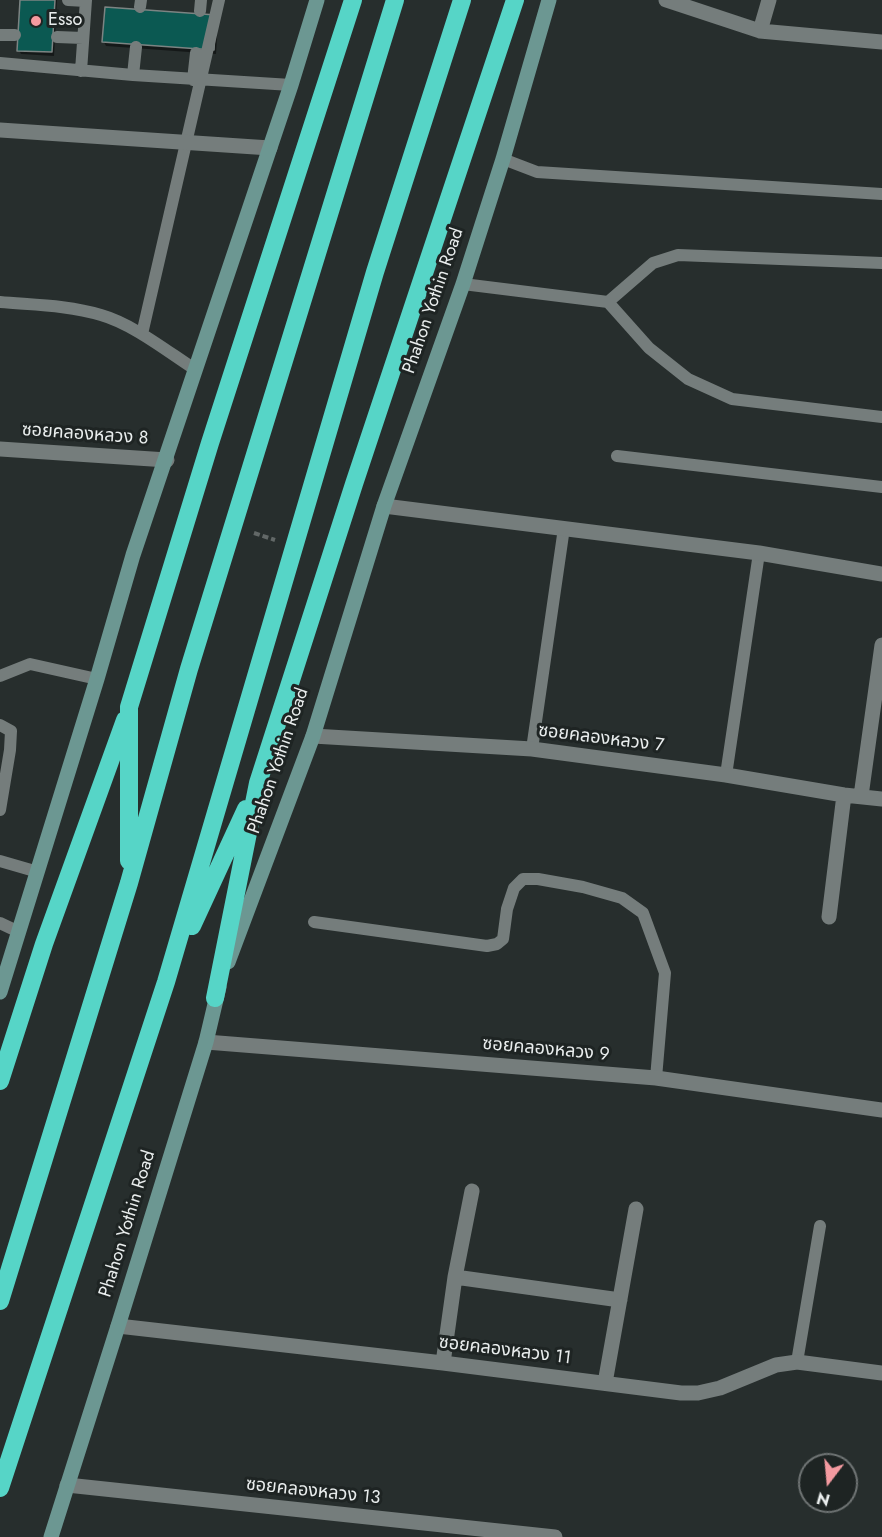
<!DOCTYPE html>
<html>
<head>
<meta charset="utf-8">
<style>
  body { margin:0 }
  #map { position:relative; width:882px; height:1537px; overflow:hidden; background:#272e2d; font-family:Jost,sans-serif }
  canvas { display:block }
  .north { position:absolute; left:798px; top:1453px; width:60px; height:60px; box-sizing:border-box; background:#1e2423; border:2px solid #6f7474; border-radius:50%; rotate:196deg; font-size:16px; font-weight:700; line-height:24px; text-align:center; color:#e9eded }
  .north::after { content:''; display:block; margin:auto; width:21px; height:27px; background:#f49aa0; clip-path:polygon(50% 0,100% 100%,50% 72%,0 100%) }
</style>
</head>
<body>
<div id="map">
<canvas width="882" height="1537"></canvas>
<div class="north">N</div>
</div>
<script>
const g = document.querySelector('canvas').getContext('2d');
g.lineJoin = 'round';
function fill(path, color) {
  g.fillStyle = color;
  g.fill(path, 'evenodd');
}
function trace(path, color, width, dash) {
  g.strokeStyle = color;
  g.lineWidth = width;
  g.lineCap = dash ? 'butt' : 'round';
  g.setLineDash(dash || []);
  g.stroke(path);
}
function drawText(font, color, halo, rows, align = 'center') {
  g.font = font + ' Jost,"Noto Sans Thai",sans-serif';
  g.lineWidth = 6;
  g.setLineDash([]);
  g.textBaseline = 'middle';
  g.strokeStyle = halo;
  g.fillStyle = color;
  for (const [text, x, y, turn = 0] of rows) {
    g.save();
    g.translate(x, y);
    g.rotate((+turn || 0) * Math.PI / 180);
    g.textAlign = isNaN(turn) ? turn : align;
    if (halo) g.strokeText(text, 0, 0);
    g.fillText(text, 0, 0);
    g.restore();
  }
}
fill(new Path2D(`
  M21 0H57L54 56 21 54 19 50Z
  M218 21 216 54 106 46 104 42Z`), '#0007');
const building = new Path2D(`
  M20 0H55L52 52 17 51Z
  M105 7 216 15 214 50 102 42Z`);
fill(building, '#0b5952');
trace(building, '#7c8483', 1.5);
trace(new Path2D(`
  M254 533 275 540`), '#626867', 4, [6, 3]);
trace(new Path2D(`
  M68 0 86 1
  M140 7 141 0
  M200 11 201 0
  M0 35H15
  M57 37 83 38
  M0 63 133 75 291 85
  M81 71 86 0
  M133 75 136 47
  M193 80 196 53
  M503 159 537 172 882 194
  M463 284 608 302 649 348 688 379 732 399 882 417
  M0 302C33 305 68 305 101 315 133 324 168 352 196 370
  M608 302 653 263 678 255 882 263
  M142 334 219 0
  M617 456 882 487
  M0 676 30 664 97 679
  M0 725 11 731 10 750 0 810
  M532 749 564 528
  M726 775 759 553
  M0 861 38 872
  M314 922 487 946 497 944 503 939 507 909 514 888 523 879H538L583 887 622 898 643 913 665 973 656 1078
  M0 923 19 932
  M797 1362 820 1226`), '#757d7c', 12);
trace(new Path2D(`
  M666 0 760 31 882 42
  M760 31 769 0
  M0 130 270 148
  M0 449 167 460
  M384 506 759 553 882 574
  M313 736 532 749 726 775 844 795 882 799
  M861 796 882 645
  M829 917 844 795
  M206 1042 656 1078 882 1110
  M455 1277 620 1300
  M118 1326 443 1363 681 1393H698L720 1388 776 1365 797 1362 882 1373
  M443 1363 455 1277 472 1191
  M605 1383 636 1209
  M67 1485 555 1537`), '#757d7c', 15);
trace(new Path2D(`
  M228 962 313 736 384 506 463 284 503 159 549 0
  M0 992 97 679 133 555 291 85 317 0
  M51 1537 118 1326 206 1042 219 987`), '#6c9792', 15);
trace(new Path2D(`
  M129 861V707L210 443 353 0
  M192 926 246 809
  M215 998 258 783 354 484 515 0
  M0 1081 44 944 125 720
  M0 1301 129 883 189 669 395 0
  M0 1488 166 982 375 272 462 0`), '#56d5c7', 18);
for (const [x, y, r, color] of [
  [36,21,6,"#f49aa0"]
]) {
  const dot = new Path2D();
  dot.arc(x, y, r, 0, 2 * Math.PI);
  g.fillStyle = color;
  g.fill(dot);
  trace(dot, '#1e2423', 2);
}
drawText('18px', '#e9eded', '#1e2423', [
  ["Esso",48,21]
], 'left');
drawText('18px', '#e9eded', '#1e2423', [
  ["Phahon Yothin Road",434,301,-71],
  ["ซอยคลองหลวง 8",85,435,4],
  ["ซอยคลองหลวง 7",601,739,7],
  ["Phahon Yothin Road",279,761,-71],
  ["ซอยคลองหลวง 9",546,1050,5],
  ["Phahon Yothin Road",128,1224,-73],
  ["ซอยคลองหลวง 11",505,1351,7],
  ["ซอยคลองหลวง 13",313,1492,6]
]);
</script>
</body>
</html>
